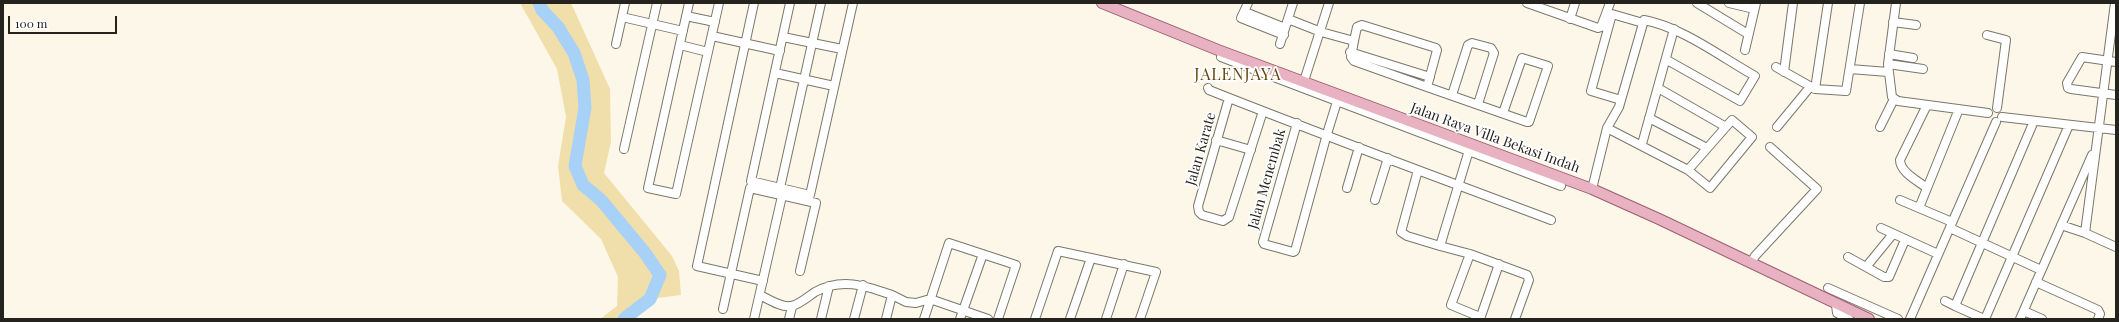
<!DOCTYPE html>
<html>
<head>
<meta charset="utf-8">
<style>
  body { margin:0 }
  #map { position:relative; width:2119px; height:322px; overflow:hidden; background:#fcf7e8; font-family:"Playfair Display",serif }
  canvas { display:block }
  .frame { position:absolute; inset:0; border:4px solid #25231e; pointer-events:none }
  .scale { position:absolute; left:8px; top:16px; width:109px; height:18px; box-sizing:border-box; border:2px solid #25231e; border-top:0; padding-left:5px; font-size:12px; line-height:14px; white-space:nowrap; color:#25231e; -webkit-text-stroke:3px #fff; paint-order:stroke }
</style>
</head>
<body>
<div id="map">
<canvas width="2119" height="322"></canvas>
<div class="frame"></div>
<div class="scale">100 m</div>
</div>
<script>
const g = document.querySelector('canvas').getContext('2d');
g.lineJoin = 'round';
function fill(path, color) {
  g.fillStyle = color;
  g.fill(path, 'evenodd');
}
function trace(path, color, width, dash) {
  g.strokeStyle = color;
  g.lineWidth = width;
  g.lineCap = dash ? 'butt' : 'round';
  g.setLineDash(dash || []);
  g.stroke(path);
}
function drawText(font, color, halo, rows, align = 'center') {
  g.font = font + ' "Playfair Display",serif';
  g.lineWidth = 3.5;
  g.setLineDash([]);
  g.textBaseline = 'middle';
  g.strokeStyle = halo;
  g.fillStyle = color;
  for (const [text, x, y, turn = 0] of rows) {
    g.save();
    g.translate(x, y);
    g.rotate((+turn || 0) * Math.PI / 180);
    g.textAlign = isNaN(turn) ? turn : align;
    if (halo) g.strokeText(text, 0, 0);
    g.fillText(text, 0, 0);
    g.restore();
  }
}
fill(new Path2D(`
  M520 3H571L610 89 611 142 604 173 672 256 679 271 681 295 650 299 624 319H600L617 306 618 277 601 239 562 201 558 166 566 117 557 69Z`), '#f1dfab');
trace(new Path2D(`
  M539 3 542 10 558 27 574 53 583 80 585 108 575 166 583 185 601 200 645 253 660 275 650 299 624 319`), '#a7d1f7', 13);
const minor = new Path2D(`
  M689 3 648 188 676 194 719 3
  M754 3 697 266 763 281
  M790 3 751 181 810 195 853 3
  M1248 3 1241 18 1284 35
  M1527 3 1598 28 1601 27 1610 3
  M1697 3 1748 34
  M1729 3 1754 9
  M1896 3 1888 64 1892 97 1898 101 1988 113
  M1245 12 1285 28
  M686 16 715 22
  M622 17 683 31
  M1288 19 1321 32 1354 41 1357 27 1362 25 1436 48 1437 50 1427 87 1354 61 1351 57 1354 41
  M1570 19 1575 3
  M1893 22 1916 25
  M1987 35 2006 40 1997 108
  M712 36 780 51
  M783 37 842 49
  M616 44 625 3
  M1280 44 1293 3
  M680 45 708 52
  M1745 50 1756 3
  M1350 52 1430 77
  M1889 54 1913 58
  M1221 57 1561 186
  M2116 62 2082 57 2067 83 2068 88 2071 89 2116 95
  M1888 64 1923 69
  M1776 67 1815 89 1846 91 1860 3
  M1850 69 1888 72
  M1784 72 1793 3
  M775 73 834 86
  M1304 81 1329 3
  M1427 87 1527 122H1529L1548 66 1522 58 1503 113
  M1208 88 1209 90C1322 135 1437 177 1551 220
  M1658 88 1726 127
  M1815 89 1828 3
  M1452 95 1468 45 1472 43 1491 48 1494 53 1478 104
  M1229 98 1198 206 1199 212 1202 215 1223 221 1229 217 1263 111
  M1621 100 1591 91 1612 14 1643 23
  M1927 105 1900 160C1900 172 1918 181 1927 188
  M2002 117 2116 130
  M1649 118 1707 148
  M1297 123 1263 242 1264 244 1293 252 1295 251 1327 134 1339 95
  M1777 127 1810 87
  M1880 127 1894 99
  M1607 128 1688 170 1710 188 1752 137 1732 120 1688 170
  M1216 140 1251 150
  M1642 144 1674 29
  M1470 147 1440 246 1470 254 1527 275 1529 280 1515 319
  M624 149 657 3
  M1418 170 1401 232 1407 236 1440 246
  M780 188 821 3
  M1347 188 1359 147
  M1592 189 1607 128 1619 107 1644 20C1682 27 1721 57 1755 76L1740 101 1667 60
  M1375 200 1388 158
  M1900 200 1952 222
  M1919 208 1959 109
  M2061 225 2085 233 2116 247
  M1881 228 1938 254
  M1950 228 2041 270
  M2085 233 2115 3
  M1470 254 1451 305 1480 317
  M1848 257 1884 277H1889L1905 240
  M1751 263 1755 256 1817 189 1770 147
  M1866 267 1893 234
  M2036 282 2098 310 2100 314 2098 319
  M1828 288 1898 319
  M760 295C768 299 782 308 791 306 799 305 809 296 815 292 842 277 866 286 892 295L886 319
  M892 295 906 302 916 303 930 299 988 319
  M1945 301 1955 306
  M1836 305 1837 313 1849 319
  M723 309 750 188 816 203 800 271
  M2024 311 2042 319
  M754 319 782 196
  M789 319 792 307
  M821 319 829 286
  M854 319 863 285
  M924 319 949 243 1016 265 998 319
  M960 319 983 254
  M1035 319 1058 251 1091 258
  M1070 319 1091 258 1156 272 1140 319
  M1106 319 1124 264
  M1480 319 1499 264
  M1910 319 1996 122
  M1984 319 1955 306 2034 121
  M1985 319 2069 125
  M2020 319 2092 155`);
const major = new Path2D(`
  M1102 3 1218 50 1592 189 1659 219 1869 319`);
trace(minor, '#7b776a', 10);
trace(major, '#9b5f6e', 12);
trace(minor, '#fff', 8);
trace(major, '#e9b2c2', 10);
drawText('14px', '#25231e', '#fff', [
  ["Jalan Raya Villa Bekasi Indah",1495,138,20],
  ["Jalan Karate",1201,149,-74],
  ["Jalan Menembak",1267,179,-74]
]);
g.letterSpacing = '1px';
drawText('16px', '#62460b', '#fff', [
  ["JALENJAYA",1238,75]
]);
g.letterSpacing = '0px';
</script>
</body>
</html>
